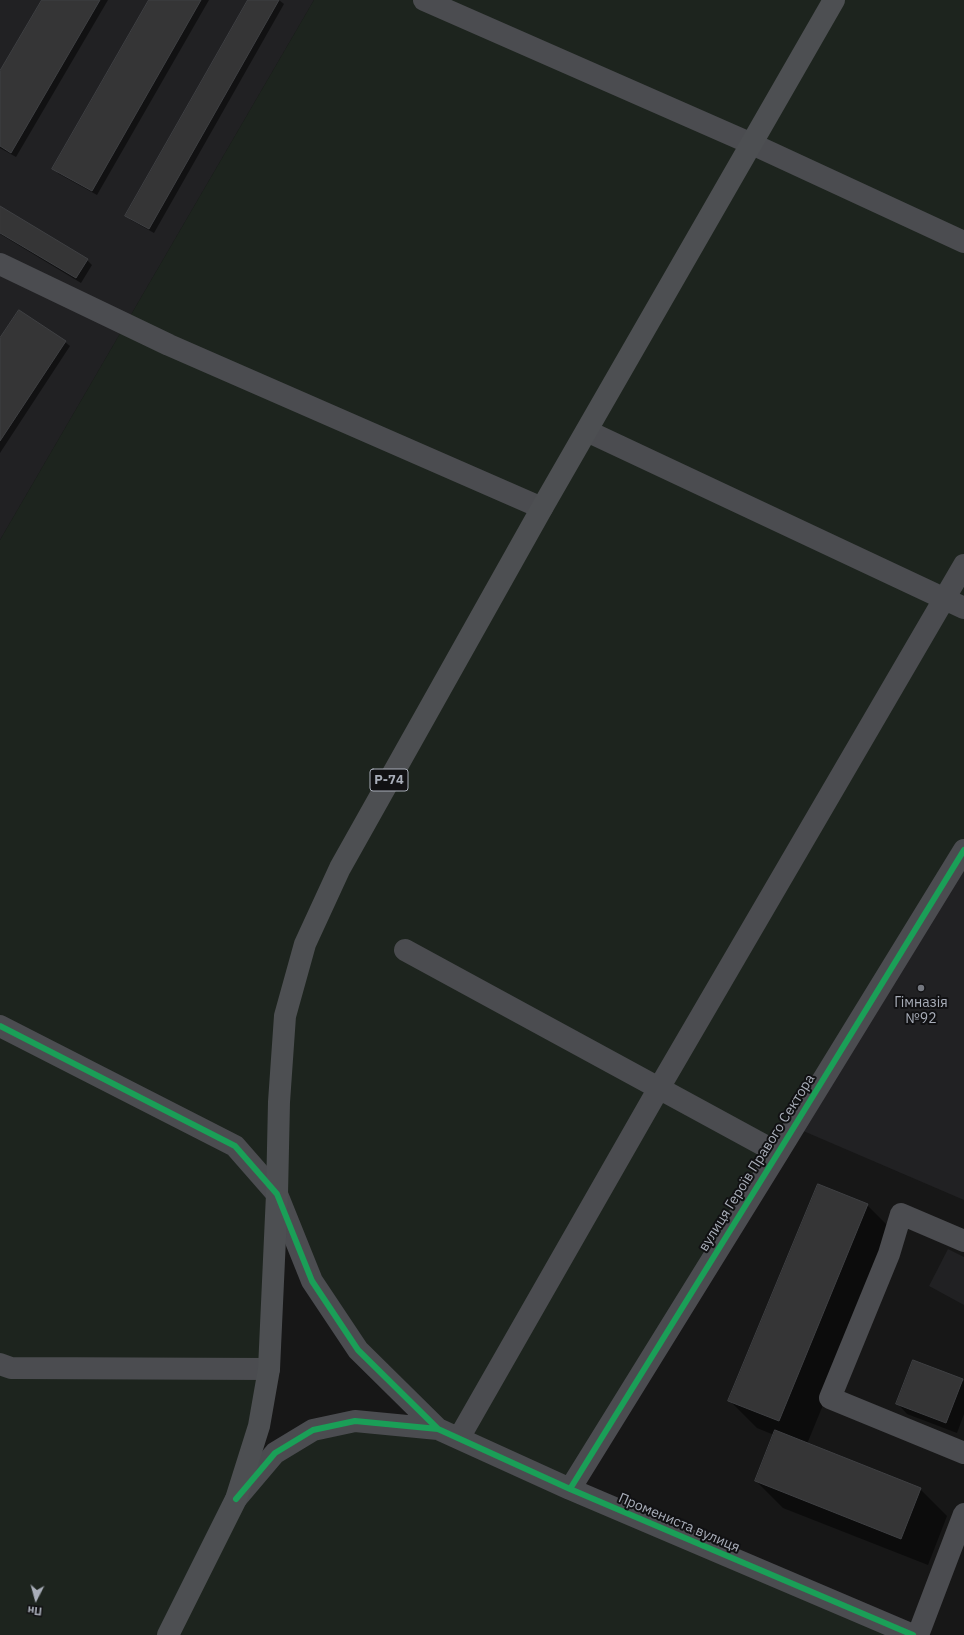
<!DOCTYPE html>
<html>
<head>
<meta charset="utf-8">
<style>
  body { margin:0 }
  #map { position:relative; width:964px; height:1635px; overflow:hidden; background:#171717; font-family:"IBM Plex Sans",sans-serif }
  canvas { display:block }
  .north { position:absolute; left:16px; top:1579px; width:40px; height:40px; -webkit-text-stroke:3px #111113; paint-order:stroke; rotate:186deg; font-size:11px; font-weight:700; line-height:16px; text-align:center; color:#a8adb8 }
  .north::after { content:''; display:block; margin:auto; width:14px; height:18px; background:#a8adb8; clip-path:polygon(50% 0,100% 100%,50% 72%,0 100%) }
</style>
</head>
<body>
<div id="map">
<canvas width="964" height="1635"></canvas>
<div class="north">Пн</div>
</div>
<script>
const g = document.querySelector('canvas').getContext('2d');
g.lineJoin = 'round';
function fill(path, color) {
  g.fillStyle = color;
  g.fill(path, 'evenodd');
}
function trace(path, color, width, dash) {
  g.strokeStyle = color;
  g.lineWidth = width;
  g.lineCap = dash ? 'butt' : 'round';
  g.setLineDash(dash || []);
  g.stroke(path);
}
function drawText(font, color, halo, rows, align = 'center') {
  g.font = font + ' "IBM Plex Sans",sans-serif';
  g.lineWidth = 4;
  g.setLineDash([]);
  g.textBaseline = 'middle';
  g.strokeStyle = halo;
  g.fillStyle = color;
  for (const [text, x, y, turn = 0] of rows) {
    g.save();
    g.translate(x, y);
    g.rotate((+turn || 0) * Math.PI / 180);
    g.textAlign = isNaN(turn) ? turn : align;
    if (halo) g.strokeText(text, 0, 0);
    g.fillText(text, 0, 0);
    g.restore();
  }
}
fill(new Path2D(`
  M0 0H314L0 540Z
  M964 850V1200L794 1127Z
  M948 1249 964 1257V1305L929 1286Z`), '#212123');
fill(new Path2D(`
  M314 0H964V850L570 1489 913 1635H0V540ZM277 1195 358 1350 437 1429 313 1430 237 1497 269 1369Z`), '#1d241e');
fill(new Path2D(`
  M43 0H108L16 157 0 148V73Z
  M150 0H209L97 195 59 174 54 169Z
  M249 0H279L284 4 154 233 131 220 126 215Z
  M0 207 87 260 92 265 81 283 0 234Z
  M0 340 65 342 70 346 0 453Z
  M867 1205 894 1232 807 1444 920 1489 947 1516 928 1565 783 1508 756 1481 774 1435 757 1428 730 1401Z
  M914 1361 964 1381V1414L957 1433 907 1414 897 1403Z`), '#0007');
const building = new Path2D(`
  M42 0H100L11 153 0 146V71Z
  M149 0H201L92 191 52 169Z
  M248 0H279L149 229 125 216Z
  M0 206 88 259 76 278 0 233Z
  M19 310 66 341 0 441V338Z
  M818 1184 868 1204 779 1421 728 1401Z
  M913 1360 963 1379 946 1423 896 1404Z
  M775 1430 921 1488 901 1539 755 1481Z`);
fill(building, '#353536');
trace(building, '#3f4043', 1);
trace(new Path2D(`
  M424 0 752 144 964 242
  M0 264 169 345 542 508
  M587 431 964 608
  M405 950 778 1153
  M0 1026 235 1146 277 1194 312 1281 358 1350 438 1429
  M964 1241 901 1214 889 1254 830 1398 964 1453
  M0 1364 11 1368 269 1369
  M459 1438 659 1088 964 565
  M570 1489 778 1153 964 850
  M236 1499 275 1453 313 1430 355 1421 438 1429 570 1489 913 1635
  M918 1635 964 1514`), '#4b4c50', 22);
trace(new Path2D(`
  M168 1635 236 1499 259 1426 269 1369 277 1194 279 1102 285 1016 305 944 340 868 542 508 834 0`), '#4d4f52', 22);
trace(new Path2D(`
  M0 1026 235 1146 277 1194 312 1281 358 1350 438 1429
  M570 1489 778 1153 964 850
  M236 1499 275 1453 313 1430 355 1421 438 1429 570 1489 913 1635`), '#1a9f57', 6);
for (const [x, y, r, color] of [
  [921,988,4,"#757880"]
]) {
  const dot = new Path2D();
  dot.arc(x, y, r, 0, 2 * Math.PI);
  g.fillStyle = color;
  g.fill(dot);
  trace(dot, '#111113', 1.5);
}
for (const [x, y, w] of [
  [389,780,38]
]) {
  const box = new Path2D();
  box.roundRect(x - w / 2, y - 11, w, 22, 3);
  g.fillStyle = '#111113';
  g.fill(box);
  trace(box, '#a8adb8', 1);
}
drawText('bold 13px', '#a8adb8', null, [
  ["Р-74",389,780]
]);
drawText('14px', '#a8adb8', '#111113', [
  ["Гімназія",921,1003],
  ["№92",921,1019]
]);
drawText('14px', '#a8adb8', '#111113', [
  ["вулиця Героїв Правого Сектора",757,1163,-58],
  ["Промениста вулиця",679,1523,23]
]);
</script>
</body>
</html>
